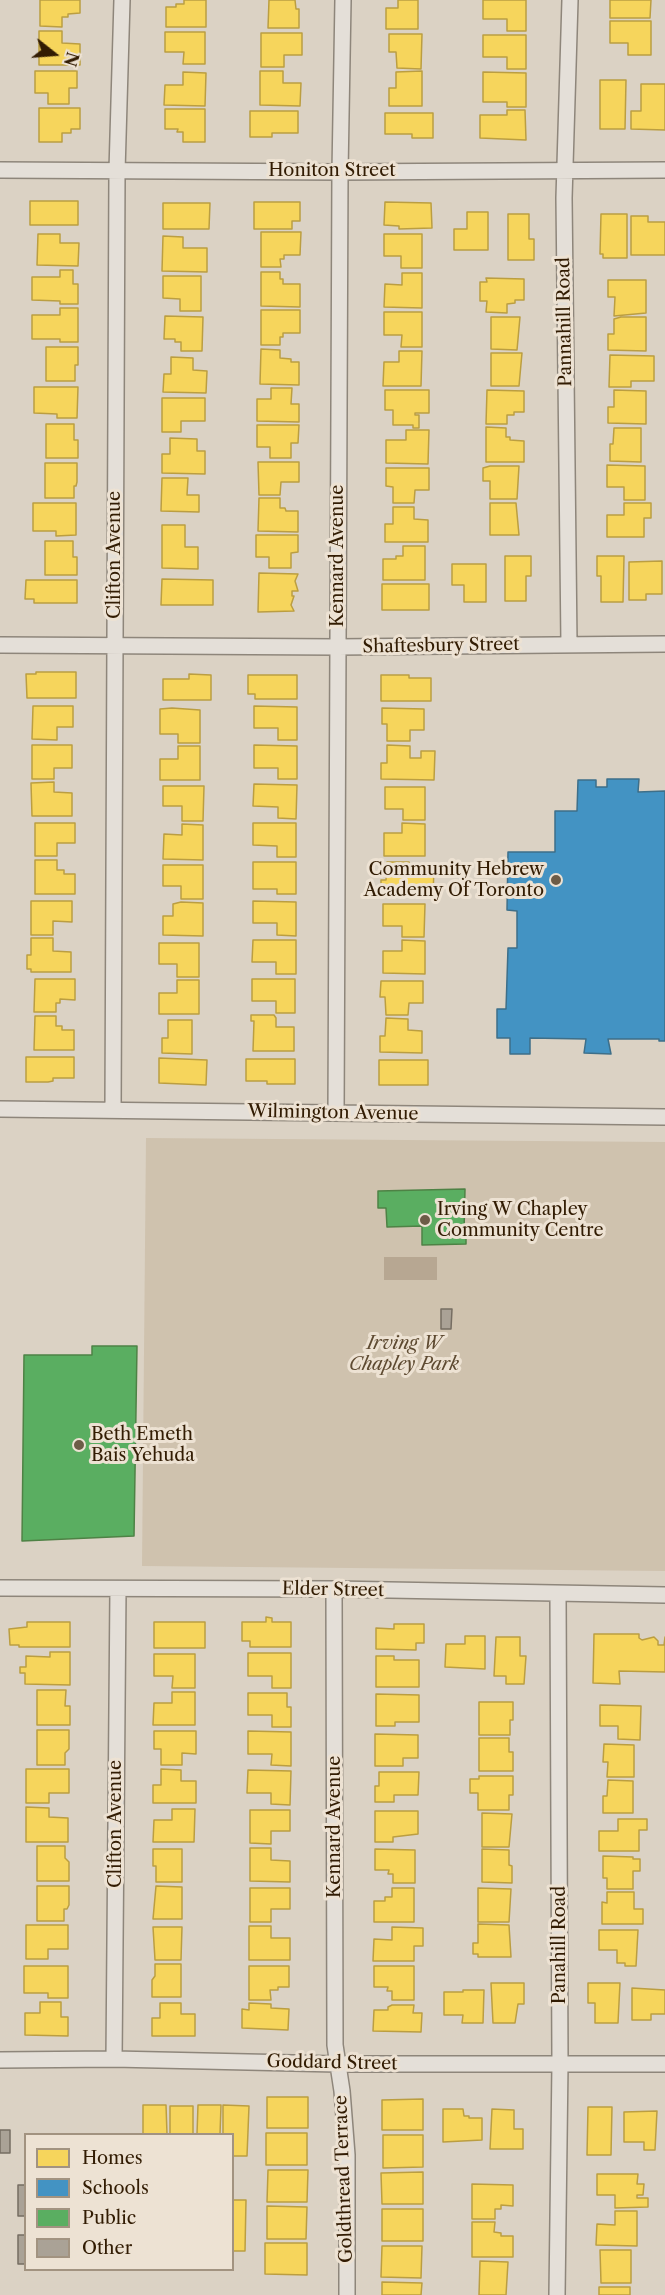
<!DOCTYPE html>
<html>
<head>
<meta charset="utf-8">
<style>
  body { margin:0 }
  #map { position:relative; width:665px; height:2295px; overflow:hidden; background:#dbd2c4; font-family:"Libre Caslon Text",serif }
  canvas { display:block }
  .legend { position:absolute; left:24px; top:2133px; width:210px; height:138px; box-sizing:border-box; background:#ede2d3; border:2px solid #a29380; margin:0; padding:8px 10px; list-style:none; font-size:18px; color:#321c03 }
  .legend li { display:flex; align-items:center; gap:12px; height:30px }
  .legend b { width:30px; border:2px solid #a29380 }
  .north { position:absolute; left:24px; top:24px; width:60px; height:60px; -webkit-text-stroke:4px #ede2d3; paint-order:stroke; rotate:107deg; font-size:16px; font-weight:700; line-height:24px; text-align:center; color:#321c03 }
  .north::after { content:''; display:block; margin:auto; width:21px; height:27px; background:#321c03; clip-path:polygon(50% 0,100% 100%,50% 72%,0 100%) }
</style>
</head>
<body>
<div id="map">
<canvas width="665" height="2295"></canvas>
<ul class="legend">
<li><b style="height:16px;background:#f6d55c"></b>Homes</li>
<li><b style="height:16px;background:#4393c3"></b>Schools</li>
<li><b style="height:16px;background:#5aae61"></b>Public</li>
<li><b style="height:16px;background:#aaa296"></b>Other</li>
</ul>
<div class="north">N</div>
</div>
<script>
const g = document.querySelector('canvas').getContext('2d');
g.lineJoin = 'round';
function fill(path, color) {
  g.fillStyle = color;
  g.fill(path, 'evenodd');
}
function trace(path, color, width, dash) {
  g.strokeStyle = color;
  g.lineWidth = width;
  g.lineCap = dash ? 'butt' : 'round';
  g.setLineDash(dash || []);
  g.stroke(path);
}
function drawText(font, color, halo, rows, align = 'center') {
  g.font = font + ' "Libre Caslon Text",serif';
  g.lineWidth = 6;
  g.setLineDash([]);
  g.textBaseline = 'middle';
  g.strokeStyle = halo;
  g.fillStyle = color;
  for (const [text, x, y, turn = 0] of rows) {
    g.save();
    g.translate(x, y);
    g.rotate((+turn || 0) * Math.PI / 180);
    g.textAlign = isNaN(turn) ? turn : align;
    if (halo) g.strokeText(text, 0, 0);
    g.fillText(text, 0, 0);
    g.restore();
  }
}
fill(new Path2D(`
  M146 1138 665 1142V1571L142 1566Z`), '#cfc2ae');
fill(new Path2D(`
  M384 1257H437V1280H384Z`), '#b7a792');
const homes = new Path2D(`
  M40 0H80V13L68 14V17H62V27L40 26Z
  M184 0H206V27H166V7H176V4H184Z
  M269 0H295L296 9H299V28H268Z
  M398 0H418V29H386V8H398Z
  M483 0H526V31H507V19H483Z
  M610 0H651L650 18H610Z
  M610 21H651V55H628V43H610Z
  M39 31H62V43L80 44V65H39Z
  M165 32H205V64H183L184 52H165Z
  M261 33H302V55H284V67H261Z
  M389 34H422L421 69 397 68 396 52H389Z
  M483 35H526V69H507V57H483Z
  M35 71H77V88H69V104H48V93H35Z
  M260 71H283V83H301L300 106 260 105Z
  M422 71V106H389V88H396V72Z
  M183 72 206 73 205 106 164 105 165 85H183Z
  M483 72 526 73V107H507V102H483Z
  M600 80H626L625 129H600Z
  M641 84H665V130L631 129V111H641Z
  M39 108H80V129H71V133H62V142H39Z
  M165 109H205V142H183V132H177L178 129H165Z
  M507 110H525L526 140 480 138V115H507Z
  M250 111H298V133H272V137H250Z
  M385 113H433V138H412V134H385Z
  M30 201H78V225H30Z
  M254 202H300V221H292V229H254Z
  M385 202 431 203 432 228 399 229V226L384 225Z
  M163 203H210L209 229H163Z
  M467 212H488V250H454V229H467Z
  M508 214H529V239H534V260H508Z
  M601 214H627V258H603V254H600Z
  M631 216H648V222H665V255H631Z
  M261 232H301L300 255H284V259H280L281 267H261Z
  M38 234H60V243H79L78 266 37 265Z
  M384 234H422V268H401V256H384Z
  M163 236 183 237V248H207V272L162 271Z
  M60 270H73V284H78V304H60V301L32 300V277H60Z
  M261 272H280V279H283V284H300V307L261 306Z
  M402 273H422V308L384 307 385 284 402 285Z
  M163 276H201V311H180V299L163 298Z
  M486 278 524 279V300H515V303L507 304V313L486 312 487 301H480V282H487Z
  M608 280H646V313L614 316 615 297H608Z
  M60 308H78V342H60V339H32V315H60Z
  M261 310H300V333H283V337H280V345H261Z
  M384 312H422V347H401L402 335H384Z
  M165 316 203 317 202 351H181V342H175V339H164Z
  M491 317H520L517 350 491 349Z
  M621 317H646V351L608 350V334H614V319Z
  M46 347H78V365H75V381H46Z
  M261 349 280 350V358L291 359V362H299V385L260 384Z
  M399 351H422L421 386H383L384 362H399Z
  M491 353H522L519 386H491Z
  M610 355 654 356V381H631V387H609Z
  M171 357 193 358V370L207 371 206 393 163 392 164 374H171Z
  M34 387H78L77 418H57V414L34 413Z
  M271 388H292L291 404H299V422L257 421V399H271Z
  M385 390H429V413H415V415H419V428H413V425H393V410H385Z
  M487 390 524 391V412H514V415H507V424H486Z
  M614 390 646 391V424L608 423V407H614Z
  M162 398H205V421H181V432H162Z
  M46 424H74V440H78V458H46Z
  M257 425H299L298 443H291V458H270V447H257Z
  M486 427 506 428V437H510V440L524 441V462H486Z
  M614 428H641V462L610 461V444H613Z
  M406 430H429L428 464 386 463V440H406Z
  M170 438 197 439V451H205V474L162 473V454H170Z
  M258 462H299V482H281L280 495H259Z
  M45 463H77V482L76 486H74V498H45Z
  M607 465 645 466V500H624V487H607Z
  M490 466H519L517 499H490V481H483V468Z
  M386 468H429V490H415L414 503H393V487L386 486Z
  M162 478H188L187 495H199V512L161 511Z
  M259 498H280V508H285L286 511H298V532L258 531Z
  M33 503H76V535L56 536V531H33Z
  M490 503H516L519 535H490Z
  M624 503H651V518H644V537H607V515H624Z
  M393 507H414V519L428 520V542H385V524H393Z
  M162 525H185V547H198V569L162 568Z
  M256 535H298V552L291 553V568H269V557H256Z
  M45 541H73V557H77V575H45Z
  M403 546H425V580H383V559H396V556H403Z
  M505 556H531V576H526V601H505Z
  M597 556H624L623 602H601V576H597Z
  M662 561V594H646V600H629V562Z
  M452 564H486V602H464V585H452Z
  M259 573 298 574 295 581 298 591H292V596H294L291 605 294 611 258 612Z
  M162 579 213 580V605H161Z
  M26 580H77V603H34V599H25Z
  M382 584H429V610H382Z
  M36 672H76V698H27L26 674H36Z
  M189 674 211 675V700H163V679H189Z
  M248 675H297V699H255V694H248Z
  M381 675H409V678H431V701H381Z
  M33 706H73V727H57V740L32 739Z
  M254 706 297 707V740H278V728H254Z
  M172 708 200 710V743H178V734H160V709Z
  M382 708 424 709V730H410V741H387V724H382Z
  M32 745H72V768H54V779H32Z
  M254 745 297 746V779H278V768H254Z
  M387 745 410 746V758H421V751H435L434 780 381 779V763H387Z
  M178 746H200V780H160V759H178Z
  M54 782V792L72 793V816H32L31 783Z
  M254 784 297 785 296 819 278 818V807L253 806Z
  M163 786H204L203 821H182V806H163Z
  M385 787H425V820H403V809H385Z
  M35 823H75V843H57V856H35Z
  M253 823H296V857H277V846L253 845Z
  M402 823 425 824V856H384V833H402Z
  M182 824 203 825V860L163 859 164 834 182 835Z
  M35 860H57V870H64V874H75V894H35Z
  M253 862H296V894H277V889H253Z
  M387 862H409V874L420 875V868H434L433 896H381V880H386Z
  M163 865H203V899H181V886H163Z
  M31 901H72V922L53 921V935H31Z
  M253 901 296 902V936L277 935V923H253Z
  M181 902 203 903V936L163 935V916H173V904Z
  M383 904H425L424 937H402V926H383Z
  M31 938H53V951L71 952V972H31V969H27V955H31Z
  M253 940H296V974H276V962H252Z
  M402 940 425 941V974L383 973V951H402Z
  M159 943H199V977H177V964H159Z
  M35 979H75V1000L60 999V1003H56V1012H34Z
  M252 979H295V1013H276V1001H252Z
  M177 980H199V1014H159V993H177Z
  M381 981H423V1003H409L408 1015H386L385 997H380Z
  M251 1015H274L276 1018V1027H294V1051H253L254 1021H251Z
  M35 1016H56V1026H62V1030H74V1050H34Z
  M386 1018 408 1019V1030L422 1031V1053L380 1052V1036H385Z
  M168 1020H192V1054L162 1053V1038H168Z
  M26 1057H74V1078H53V1081L48 1082H26Z
  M159 1058 207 1060 206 1085 159 1083Z
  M246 1059H295V1084H267V1081H246Z
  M379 1060H428V1085H379Z
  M266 1617 272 1618V1622H291V1647H250V1641H242V1622H266Z
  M27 1622H70V1647H19V1645H10L9 1629 27 1627Z
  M154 1622H205V1648H154Z
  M394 1624H424V1643H416V1650L376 1649V1628L394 1629Z
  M594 1634H639V1638L642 1640 654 1637 658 1641V1645H664L665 1637V1672L619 1671 620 1684 593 1683Z
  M465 1636H485V1669L445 1667 446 1644H465Z
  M496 1637H520V1656H526L524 1684H506V1676H494Z
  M50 1652H70V1685L25 1684V1673H20V1667H26V1656L50 1657Z
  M248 1653H291V1688H272V1676H248Z
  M154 1654H195V1688H172L173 1676H154Z
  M376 1656H394V1660H419V1687H376Z
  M37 1690H66L65 1706H70V1725H37Z
  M172 1692H195V1725H153L154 1703H172Z
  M248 1693H287V1707H291V1727H272V1715H248Z
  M376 1694 419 1695V1722H395V1726H376Z
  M479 1702H513V1720H510V1735H479Z
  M600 1705 641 1706 640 1740 618 1739V1726H600Z
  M37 1730H69V1749L65 1753V1765H37Z
  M154 1731H196V1754L182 1753V1765H161V1749H154Z
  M248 1731 291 1732V1766L271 1765 272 1754H248Z
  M375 1734 418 1735V1758H403V1766H375Z
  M479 1738H509V1752H513V1771H479Z
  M604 1744 634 1745V1777H607L608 1762H603Z
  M26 1769H69V1793H49V1803H26Z
  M161 1769 181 1770V1781H196V1803H153V1785H161Z
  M248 1770 291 1771 290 1805 271 1804V1793H247Z
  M379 1772H419L418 1795H394V1802H375V1786H379Z
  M479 1776H513V1795H509V1810H478V1793H470V1779H479Z
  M608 1780 633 1781V1813H603V1796H607Z
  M26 1807 49 1808V1817L68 1818V1842H26Z
  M172 1809H195L194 1842H153L154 1820H172Z
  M250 1810H290V1831H271V1844L250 1843Z
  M375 1811H418V1834L393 1837V1842H375Z
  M482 1813 512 1814 509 1847H482Z
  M618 1819H647V1830H639V1851H599V1831H618Z
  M37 1846H65V1858L69 1862V1881H37Z
  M250 1848H271V1860L290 1861V1882L250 1881Z
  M153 1849H182V1882H156V1866H153Z
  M375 1849 415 1850V1883H393V1874H388L389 1870H375Z
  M482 1849 509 1850V1865L512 1866V1883L482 1882Z
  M603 1856 633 1857V1859H640V1871H633V1889H607V1878H603Z
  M37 1886H69V1905L67 1909H64V1921H37Z
  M156 1886 182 1887V1919H153Z
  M250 1888H290V1909H271V1922H250Z
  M392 1888H414V1922H374V1901H385V1897H392Z
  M478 1888 511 1889 509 1922H478Z
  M607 1892H634V1909H643V1924H602V1902L607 1903Z
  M478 1924 509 1925 511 1957H478V1954H473V1943H478Z
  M26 1925H68V1949H48V1959H26Z
  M249 1926H271V1938H290V1960H249Z
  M153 1927H182L181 1960H155Z
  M392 1927 423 1928V1946H414V1961H373L374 1939 392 1940Z
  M599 1930H638L636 1966H625V1963H617V1950H599Z
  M155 1964H181V1997H152V1980L155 1976Z
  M24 1966H68V1998H48V1993H24Z
  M249 1966H289V1987H278V1990H270L271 2000H249Z
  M374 1966H414V2000H392V1991H387L388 1987H374Z
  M491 1983H524V2004H518L515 2023H493Z
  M588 1983H620L618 2023H595V2003H588Z
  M632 1988 665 1990V2014H651V2020H632Z
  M463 1990H484L483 2023H462L463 2015H444V1992H463Z
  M40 2002H61V2017H68V2036L25 2035V2013H40Z
  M160 2003H181V2014H195V2036H152V2018H160Z
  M249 2003 271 2004V2008L289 2009 288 2030 242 2028V2009L249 2010Z
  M392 2005H414L413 2013H422L421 2032 373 2031 374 2010H388V2007Z
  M267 2097H308V2128H267Z
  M423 2099V2130H382V2100Z
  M143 2105H166L167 2134H143Z
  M198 2105H221L220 2134H197Z
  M223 2105 249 2106 247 2156H232V2134H223Z
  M170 2106H193V2134H170Z
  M588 2107H612L611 2155H587Z
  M443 2109H463L464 2116H469V2118H482V2140L443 2142Z
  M492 2109 514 2110V2129H523V2149H490Z
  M657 2111 655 2150H644V2142H624V2112Z
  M266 2133H307V2165H266Z
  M383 2135H423V2167L383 2168Z
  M268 2170H308L307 2202H267Z
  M423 2172V2204H382L381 2173Z
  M597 2174H638L637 2184H644L643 2195H637V2198H648V2207L615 2208V2195H597Z
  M472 2184 513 2185V2206L501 2205V2209H495V2219H472Z
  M232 2200H246L245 2251H232Z
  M267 2206 307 2207 306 2239H267Z
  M382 2209H423V2241H382Z
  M615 2211H637V2246L596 2245 597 2224 615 2225Z
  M472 2222H495L494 2232 501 2233V2236H513V2257H472Z
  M265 2243H307V2275L265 2274Z
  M382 2246H422L421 2278 381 2277Z
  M600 2250H631V2283H601Z
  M480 2261 508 2262 506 2295H479Z
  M382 2282 422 2283 421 2295H382Z
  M599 2287H630V2295H599Z`);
fill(homes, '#f6d55c');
trace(homes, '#bb9e41', 1.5);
const schools = new Path2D(`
  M607 779H639L638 792 665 791V1041H659V1039H608L611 1054 584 1053 586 1039 530 1038V1054H510V1038H497V1009H506L508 948H517V911L507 910 508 852H555V811H577L578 780H596V787H607Z`);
fill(schools, '#4393c3');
trace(schools, '#3e6f89', 1.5);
const public = new Path2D(`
  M465 1189 464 1232H466V1244L422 1245V1226L387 1227 386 1208H378V1191Z
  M92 1346H137L134 1536 22 1541 24 1355H92Z`);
fill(public, '#5aae61');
trace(public, '#4e8245', 1.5);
const building = new Path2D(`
  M441 1309H452L451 1329H441Z
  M0 2130H10V2153H0Z
  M18 2185H26V2216H18Z
  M18 2235H26V2264H18Z`);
fill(building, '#aaa296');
trace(building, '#766d62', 1.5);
const minor = new Path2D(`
  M0 170 340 172 665 170
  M569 644 564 198 570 0
  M0 645 337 647 665 644
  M0 1109 665 1117
  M113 1110 117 171 122 0
  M336 1113 340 172 343 0
  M0 1588 334 1589 665 1595
  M334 1589 335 2045 342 2091 347 2155V2295
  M114 2059 118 1589
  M0 2060 114 2059 337 2064H665
  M557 2295 560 2064 558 1595`);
trace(minor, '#8e867b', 18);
trace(minor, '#e4dfd8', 15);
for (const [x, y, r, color] of [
  [556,880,6,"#6d5c47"],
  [425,1220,6,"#6d5c47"],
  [79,1445,6,"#6d5c47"]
]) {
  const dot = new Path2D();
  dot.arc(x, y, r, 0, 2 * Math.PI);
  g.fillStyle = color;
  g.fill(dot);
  trace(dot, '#ede2d3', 2);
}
drawText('18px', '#321c03', '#ede2d3', [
  ["Honiton Street",332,171],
  ["Pannahill Road",565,322,-91],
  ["Clifton Avenue",115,555,-90],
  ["Kennard Avenue",338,556,-90],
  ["Shaftesbury Street",441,646,-1],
  ["Wilmington Avenue",333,1113,1],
  ["Elder Street",333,1590,1],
  ["Clifton Avenue",116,1824,-90],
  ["Kennard Avenue",335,1827,-90],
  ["Panahill Road",560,1945,-90],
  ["Goddard Street",332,2063,1],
  ["Goldthread Terrace",344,2179,-92]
]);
drawText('18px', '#321c03', '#ede2d3', [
  ["Community Hebrew",544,870,"right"],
  ["Academy Of Toronto",544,891,"right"],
  ["Irving W Chapley",437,1210],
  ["Community Centre",437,1231],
  ["Beth Emeth",91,1435],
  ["Bais Yehuda",91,1456]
], 'left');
drawText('italic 18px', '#5e4a31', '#ede2d3', [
  ["Irving W",404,1344],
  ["Chapley Park",404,1365]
]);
</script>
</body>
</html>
